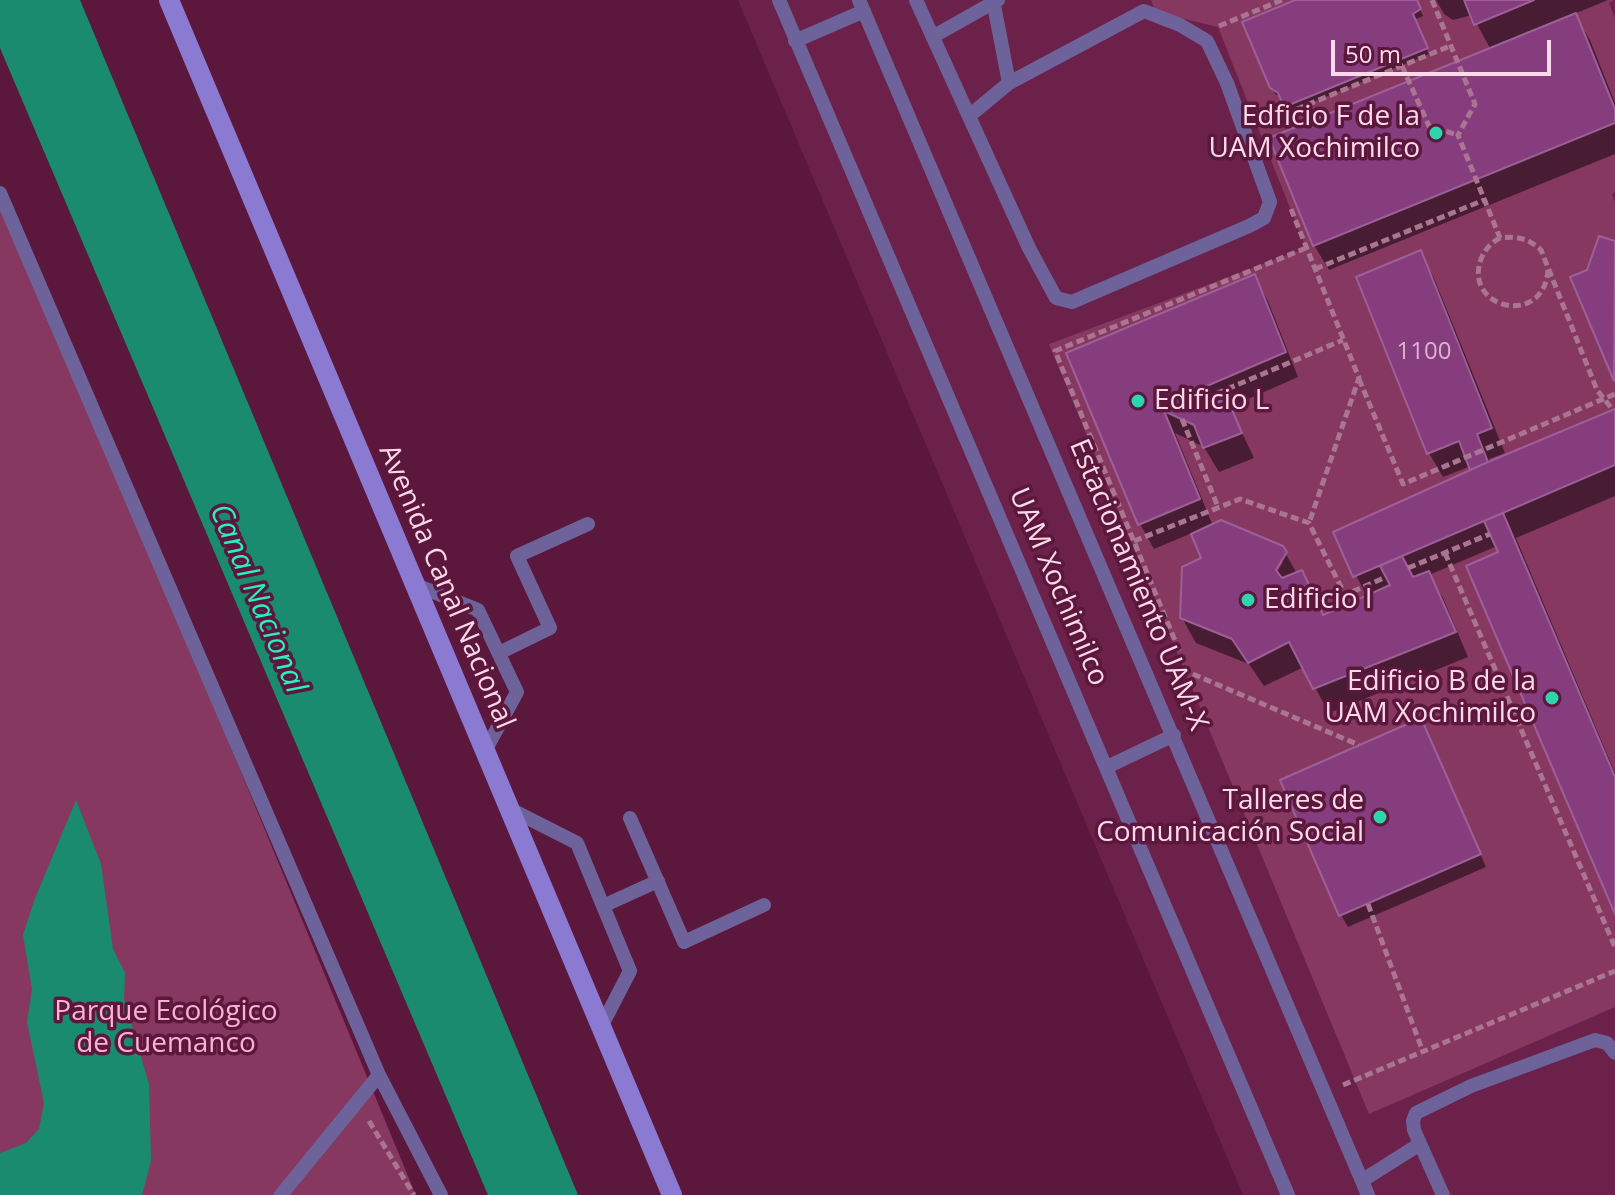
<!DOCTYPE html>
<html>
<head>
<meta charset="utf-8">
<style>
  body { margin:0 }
  #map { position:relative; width:1615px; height:1195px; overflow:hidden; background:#5c173d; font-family:"Open Sans",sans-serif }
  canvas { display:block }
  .scale { position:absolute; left:1331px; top:40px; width:220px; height:36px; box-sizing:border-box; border:4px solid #fcd9e8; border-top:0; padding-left:10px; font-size:24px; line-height:28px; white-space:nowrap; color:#fcd9e8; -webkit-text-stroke:6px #5c173d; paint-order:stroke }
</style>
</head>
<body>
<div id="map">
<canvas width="1615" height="1195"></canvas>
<div class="scale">50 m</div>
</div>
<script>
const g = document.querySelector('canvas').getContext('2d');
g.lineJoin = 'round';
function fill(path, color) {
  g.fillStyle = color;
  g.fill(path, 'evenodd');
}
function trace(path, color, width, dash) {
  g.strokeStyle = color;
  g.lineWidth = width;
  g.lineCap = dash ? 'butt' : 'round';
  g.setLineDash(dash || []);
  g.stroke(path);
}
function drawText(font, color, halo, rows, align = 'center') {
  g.font = font + ' "Open Sans",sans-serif';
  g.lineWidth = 7;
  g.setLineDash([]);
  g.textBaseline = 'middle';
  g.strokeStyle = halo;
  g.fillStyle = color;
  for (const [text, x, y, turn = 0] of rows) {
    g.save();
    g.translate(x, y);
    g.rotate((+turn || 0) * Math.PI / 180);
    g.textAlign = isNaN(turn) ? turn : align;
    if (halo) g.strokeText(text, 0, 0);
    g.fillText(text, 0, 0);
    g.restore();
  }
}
fill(new Path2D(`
  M738 0H1615V1195H1243Z`), '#6c214a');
fill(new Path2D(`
  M1151 0H1464L1474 25 1534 0H1614L1609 3 1615 18V109L1576 15 1603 128 1615 123V192L1612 194 1615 202V241L1599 236 1587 270 1571 278 1615 381V1007L1369 1114 1049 344 1306 248 1218 27 1156 12Z
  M0 189 415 1193 416 1195H0Z`), '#873860');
fill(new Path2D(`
  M0 0H80L578 1195H488L0 48Z
  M76 800 101 864 113 949 125 973 124 999 149 1084 151 1161 142 1195H0V1153L26 1143 39 1129 44 1103 27 1022 32 989 23 935 34 901Z`), '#1a8b6f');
fill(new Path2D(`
  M1300 0H1416L1423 16 1414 20 1429 54 1289 112 1283 98 1275 94 1271 87Z
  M1436 0H1608L1574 14 1590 40 1615 103V154L1329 270 1314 245 1491 50 1472 15 1453 20 1444 14Z
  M1600 238 1615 243V377L1573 278 1589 271Z
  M1420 253 1434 278 1505 453 1489 459 1491 463 1615 411V496L1516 538 1615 773V909L1497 546 1429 575 1443 598 1468 657 1329 713 1304 667 1264 686 1249 664 1196 643 1182 618 1203 559 1192 533 1154 549 1140 524 1069 354 1254 277 1268 301 1298 377 1230 407 1254 458 1219 472 1204 447 1175 433 1213 526 1282 547 1297 574 1301 572 1324 616 1367 597 1335 533 1473 471 1471 466 1443 477 1429 453ZM1278 562H1283L1273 579Z
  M1420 720 1486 867 1348 927 1341 915Z`), '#0007');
const building = new Path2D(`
  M1295 0H1417L1421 9 1413 14 1428 48 1284 107 1278 93 1270 88 1242 22Z
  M1464 0H1534L1474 25Z
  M1576 13 1615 109V123L1313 246 1269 138Z
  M1599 236 1615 241 1614 381 1570 277 1587 270Z
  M1421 250 1492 428 1477 434 1488 462 1470 470 1459 441 1427 454 1356 277Z
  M1255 274 1286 352 1181 397 1204 408 1227 398 1242 433 1203 448 1194 425 1164 411 1200 499 1138 525 1066 353Z
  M1615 409V465L1353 577 1333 532 1488 462Z
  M1503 513 1615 777V914L1466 566 1498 552 1484 521Z
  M1221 520 1283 546 1287 552 1276 570 1282 578 1302 570 1323 615 1390 585 1380 566 1402 556 1413 577 1429 571 1456 632 1313 689 1289 642 1248 663 1232 639 1180 618 1182 567 1201 558 1191 534Z
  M1421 718 1481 854 1339 916 1280 780Z`);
fill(building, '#853d7e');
trace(building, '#9d6096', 2);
trace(new Path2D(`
  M1432 0 1475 104 1458 135 1500 238C1517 236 1528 238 1541 250L1597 390 1613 410
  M1219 26 1282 0
  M1402 66 1429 126 1458 135
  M1263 123 1450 46
  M1291 209 1359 378 1309 523
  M1500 238C1490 243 1483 252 1480 262 1466 310 1545 327 1548 269
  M1306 248 1055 351 1188 672 1359 745
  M1315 269 1484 200
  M1359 379 1403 484 1615 394
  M1194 403 1343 340
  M1182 419 1218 507
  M1134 541 1240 499 1309 523 1345 595 1386 577
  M1445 553 1615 947
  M1408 568 1490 534
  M1368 904 1423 1052
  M1343 1085 1615 971
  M369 1121 414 1195`), '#aa7590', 5, [8, 4]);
trace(new Path2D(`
  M779 0 1288 1195
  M859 0 1368 1195
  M916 0 1029 248 1056 298 1072 302 1249 226 1264 218 1270 202 1227 83 1207 41 1180 25 1144 11 1009 83 969 116
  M993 0 1009 83
  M934 36 998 0
  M795 41 864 11
  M0 193 379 1075 281 1195
  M416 585 478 610 517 692 485 751
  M499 653 550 628 517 556 588 524
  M1107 767 1174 735
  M510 809 577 843 630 971 601 1027
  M630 818 684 942 764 905
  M603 906 658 881
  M379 1075 441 1195
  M1363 1180 1420 1144
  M1443 1195 1414 1130 1413 1121 1416 1113 1471 1086 1595 1040 1607 1043 1615 1053`), '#6d639a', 14);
trace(new Path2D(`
  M169 0 672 1195`), '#8b7ad2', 20);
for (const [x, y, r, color] of [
  [1436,133,8,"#2cd5ab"],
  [1138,401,8,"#2cd5ab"],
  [1248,600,8,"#2cd5ab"],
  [1552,698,8,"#2cd5ab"],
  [1380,817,8,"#2cd5ab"]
]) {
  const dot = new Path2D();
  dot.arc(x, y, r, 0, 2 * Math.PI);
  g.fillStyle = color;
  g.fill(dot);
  trace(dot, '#5c173d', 3);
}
drawText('24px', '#deb2ce', null, [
  ["1100",1424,352]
]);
drawText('28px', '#fcd9e8', '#5c173d', [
  ["Edficio F de la",1420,117],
  ["UAM Xochimilco",1420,149],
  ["Edificio L",1154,401,"left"],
  ["Edificio I",1264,600,"left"],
  ["Edificio B de la",1536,682],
  ["UAM Xochimilco",1536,714],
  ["Talleres de",1364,801],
  ["Comunicación Social",1364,833]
], 'right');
drawText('28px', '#fcd9e8', '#5c173d', [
  ["Estacionamiento UAM-X",1138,585,67],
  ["Avenida Canal Nacional",446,587,67],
  ["UAM Xochimilco",1058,587,67]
]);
drawText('28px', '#fcb1d2', '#5c173d', [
  ["Parque Ecológico",166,1012],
  ["de Cuemanco",166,1044]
]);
drawText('italic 30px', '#29f0c2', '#5c173d', [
  ["Canal Nacional",257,599,67]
]);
</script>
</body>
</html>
